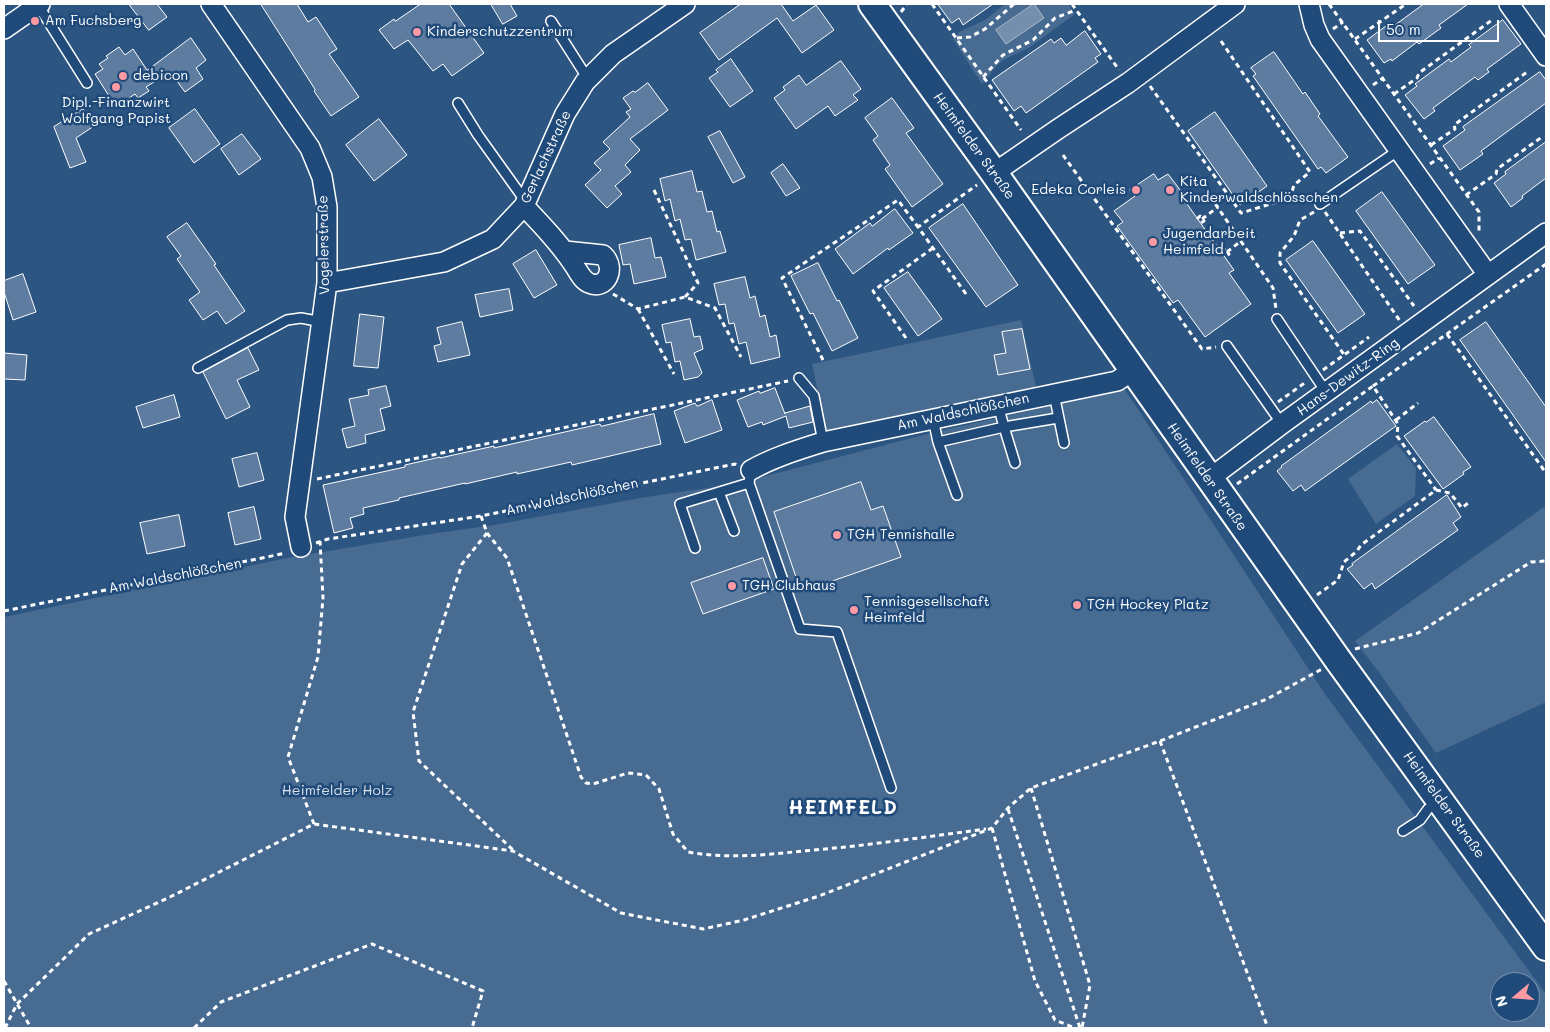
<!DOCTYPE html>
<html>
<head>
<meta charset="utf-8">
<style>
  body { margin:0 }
  #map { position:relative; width:1550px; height:1032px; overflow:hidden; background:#2c5582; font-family:Mali,sans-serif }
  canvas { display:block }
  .frame { position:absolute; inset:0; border:5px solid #fff; pointer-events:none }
  .north { position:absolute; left:1490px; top:972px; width:50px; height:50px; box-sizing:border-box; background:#1f4a7a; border:1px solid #7992af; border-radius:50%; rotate:252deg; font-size:14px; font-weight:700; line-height:20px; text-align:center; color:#fff }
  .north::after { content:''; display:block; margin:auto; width:18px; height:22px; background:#ff9aa2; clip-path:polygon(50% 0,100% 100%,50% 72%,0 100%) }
  .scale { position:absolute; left:1378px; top:20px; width:121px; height:22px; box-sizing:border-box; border:2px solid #fff; border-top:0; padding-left:6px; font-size:15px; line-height:18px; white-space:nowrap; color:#fff; -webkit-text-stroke:4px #1f4a7a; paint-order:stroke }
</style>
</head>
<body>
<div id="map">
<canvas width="1550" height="1032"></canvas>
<div class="frame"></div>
<div class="north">N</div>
<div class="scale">50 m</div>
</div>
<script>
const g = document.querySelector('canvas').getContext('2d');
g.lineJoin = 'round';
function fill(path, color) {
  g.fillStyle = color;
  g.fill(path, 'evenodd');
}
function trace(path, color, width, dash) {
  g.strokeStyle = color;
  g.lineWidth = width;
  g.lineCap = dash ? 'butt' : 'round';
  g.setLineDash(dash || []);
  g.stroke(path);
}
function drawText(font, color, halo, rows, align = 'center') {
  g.font = font + ' Mali,sans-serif';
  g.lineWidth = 5;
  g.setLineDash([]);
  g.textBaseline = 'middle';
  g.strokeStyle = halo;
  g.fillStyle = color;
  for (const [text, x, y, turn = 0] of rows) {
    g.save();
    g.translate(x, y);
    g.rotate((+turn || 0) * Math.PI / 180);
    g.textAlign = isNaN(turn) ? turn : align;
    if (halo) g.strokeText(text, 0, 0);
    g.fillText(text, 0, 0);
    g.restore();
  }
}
fill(new Path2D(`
  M1005 4H1068L1075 14 1030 47 1007 58 998 64 982 84 953 39 959 32 985 20Z
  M1021 320 1036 387 826 432 812 364Z
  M1124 388 1325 694 1546 994V1028H4V617L292 557 437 533 494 525 646 497 735 484 935 432 1105 394ZM1500 982H1530V1012H1500Z
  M1397 444 1416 468 1415 496 1376 524 1348 479Z
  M1544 507 1546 510V702L1436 753 1378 671 1355 641Z`), '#486b92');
const water = new Path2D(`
  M1034 4 1044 18 1006 44 996 30Z`);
fill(water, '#748fad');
trace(water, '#acbcce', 1);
const building = new Path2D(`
  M129 4H157L167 17 149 30Z
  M261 4H297L308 22 316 17 337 49 329 54 359 97 331 116 314 91 315 90Z
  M421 4H449L484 53 452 76 443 64 433 71 408 40 394 49 379 30 394 19 395 21Z
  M491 4H510L517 16 503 24Z
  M741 4H781L793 21 816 5 834 30 802 53 777 18 719 60 700 33Z
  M938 4H993L963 25 959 18 952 23Z
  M1424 4H1468L1439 25 1441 28 1419 44 1417 42 1392 61 1391 59 1384 63 1367 40 1390 23 1393 26Z
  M1503 20 1521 44 1487 69 1489 72 1478 80 1475 77 1433 108 1435 111 1424 119 1405 95 1417 86 1415 84 1449 59 1451 62 1471 47 1469 45Z
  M1085 31 1101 54 1095 58 1098 62 1026 113 1021 106 1014 111 992 80 1051 39 1054 43 1061 38 1066 45Z
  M191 38 206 60 196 68 203 79 185 92 170 72 146 87 149 91 138 98 135 94 116 107 95 74 103 69 99 64 108 58 106 56 119 47 125 55 133 49 147 70Z
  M1274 52 1303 94 1305 92 1320 114 1318 116 1348 157 1326 173 1321 167 1318 169 1253 76 1256 74 1251 68Z
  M731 59 753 91 730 107 709 78 718 72 716 70Z
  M841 61 861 89 853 95 858 100 835 116 828 106 796 129 774 98 785 90 783 87 799 75 806 85Z
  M1540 72 1546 80V103L1481 151 1483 154 1460 170 1443 146 1465 130 1463 127Z
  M648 83 668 110 630 139 640 150 625 165 631 172 615 186 622 194 607 208 585 185 601 170 594 163 610 149 603 142 630 117 626 112 631 109 623 98 633 91 635 92Z
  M892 98 914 128 906 133 943 184 912 207 885 169 890 165 873 140 878 136 865 118Z
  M83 109 94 126 76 138 86 162 70 168 54 127Z
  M195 109 220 144 194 163 169 128Z
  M1215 112 1267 186 1240 205 1188 131Z
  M379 119 407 155 374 181 346 145Z
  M720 131 745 177 733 183 708 137Z
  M242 134 261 159 239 175 221 149Z
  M1546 142V178L1522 196 1523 198 1511 207 1494 183 1506 174 1505 172Z
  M783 164 800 188 786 196 771 173Z
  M692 171 697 192 702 191 707 212 712 211 717 232 720 231 726 252 696 260 691 239 685 240 680 219 675 221 670 199 665 201 660 179Z
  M1154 174 1158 180 1168 174 1184 195 1182 197 1234 270 1229 273 1251 304 1205 337 1178 300 1173 303 1117 226 1123 222 1114 211 1135 196 1130 190Z
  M1382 192 1435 265 1408 284 1356 211Z
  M963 204 1018 285 986 307 929 228Z
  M895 209 913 233 889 250 888 248 853 274 835 249 870 223 872 226Z
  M187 223 216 264 214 265 245 311 226 324 217 311 203 320 189 300 200 292 177 259 181 256 167 237Z
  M651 238 655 258 661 257 666 277 634 284 630 264 623 265 619 245Z
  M1313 241 1365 314 1338 333 1286 260Z
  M536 250 557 285 534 298 513 264Z
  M818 263 837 301 839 300 858 338 832 351 813 313 810 314 791 276Z
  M908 272 942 319 918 336 884 288Z
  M23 274 36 312 13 320 4 292V281Z
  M745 277 750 298 755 296 760 317 765 315 770 337 776 335 780 357 751 364 746 342 739 344 734 323 729 324 725 304 719 305 714 284Z
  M509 289 513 310 480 317 475 295Z
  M360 314 384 317 378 368 354 366Z
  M690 319 694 337 700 336 703 349 694 353 702 373 698 377 684 380 680 361 675 362 671 342 666 343 662 325Z
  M462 322 470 355 438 362 434 346 441 344 437 328Z
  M1486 322 1546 407V462L1460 340Z
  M1022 329 1030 369 998 375 994 355 1006 353 1002 332Z
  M248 348 259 370 237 380 250 407 226 419 203 372Z
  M4 353 27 355 25 380 4 379Z
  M386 386 391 406 380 409 385 430 365 435 366 443 347 448 342 429 355 426 349 399 369 395 368 390Z
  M775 388 785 414V413L810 406 813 422 789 428 786 416 763 425 762 422 748 427 737 400 759 391 760 393Z
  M174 395 180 417 143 428 136 407Z
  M712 400 722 430 685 443 674 411 695 403 697 406Z
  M1377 400 1396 426 1305 491 1301 485 1293 491 1277 471 1282 467 1281 466 1371 401 1372 403Z
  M654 414 661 444 572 465 571 462 517 474V472L465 484V483L399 498V500L363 508 364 514 350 518 353 528 334 533 323 485 405 467V465L440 457V458L494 446V448L600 424 601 426Z
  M1434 417 1471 467 1463 472 1464 474 1443 489 1404 436 1425 421 1426 422Z
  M257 453 264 480 239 487 232 459Z
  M861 482 871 510 883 506 901 557 801 592 774 512Z
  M1447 495 1461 517 1453 523 1458 530 1375 589 1372 583 1364 589 1347 569 1353 565 1352 564Z
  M254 507 261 539 235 545 228 513Z
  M179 515 185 546 147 554 140 523Z
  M763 558 774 589 703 614 691 583Z`);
fill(building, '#5e7c9f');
trace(building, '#fff', 1);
const lane = new Path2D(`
  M38 5 87 83
  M551 21 588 79
  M458 103 478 135 526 202
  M1320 204 1399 150
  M1277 319 1326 392
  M1227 346 1282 424
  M198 368 287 320 301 318 322 322
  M799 378 814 396 823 442
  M1054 394 1064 443
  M998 405 1004 427 1058 418
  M933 419 938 442 1004 427 1015 463
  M938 442 957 495
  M751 470 749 483 800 629 837 632 891 788
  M719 492 734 531
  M695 548 680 504 749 483
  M1403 831 1420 820 1428 809 1438 801`);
const street = new Path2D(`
  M211 4 310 148 322 177 327 207V283L295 517 301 547
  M1309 4 1314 25 1320 39 1488 275
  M1509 4 1546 56
  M4 29 40 4
  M994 173 1058 129 1128 83 1235 4
  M524 206C542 225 560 244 574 265 578 271 582 280 589 283 606 291 617 268 603 255L565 251
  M327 283 444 262 493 239 524 206 565 114 585 82 613 54 685 4
  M751 470C774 457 798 450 823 442L1117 381 1132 371
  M1209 479 1282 424 1546 233`);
const secondary = new Path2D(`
  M872 4 994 173 1338 660 1546 947`);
trace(lane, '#fff', 12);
trace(street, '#fff', 22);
trace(secondary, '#fff', 30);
trace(new Path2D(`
  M932 4 1021 130
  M1072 4 1119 70
  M1329 4 1479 212V233
  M901 12 907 4
  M1333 29 1343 22
  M957 38 970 37 985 29 1014 4
  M1355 39 1406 4
  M1221 41 1310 172 1294 185 1290 198
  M983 77 1003 55 1033 40 1055 18 1076 10
  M1373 85 1383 78
  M1150 86 1241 213 1290 198 1309 200
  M1394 94 1417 78 1419 73 1492 20
  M1431 145 1455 129 1454 125 1527 72
  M1063 155 1202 349 1216 347
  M1430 164 1439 158
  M654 190 698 283 685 297
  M1227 193 1214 202 1273 288 1276 309
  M1466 195 1496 174 1497 169 1542 137
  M1314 212 1300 220 1294 236 1280 253V263L1345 356
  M1325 212 1400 321
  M1197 219 1200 216 1204 221 1201 223
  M1202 219 1218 207
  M1340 233 1360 231 1414 306
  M1221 251 1225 248 1229 254 1225 257
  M1227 252 1241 241
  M613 294 638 309 685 297 715 308 741 357
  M966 294 918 227 977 185
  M638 309 674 374
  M1447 334 1546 473
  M906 338 873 291 933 248
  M823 360 782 278 898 200 918 227
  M1323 370 1369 337
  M1373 386 1546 264
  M1278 402 1306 382
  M1396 420 1418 403
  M317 479 788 381
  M1237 484 1373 386 1398 424 1397 436 1436 490
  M481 516 487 533 507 558 581 777 586 783 593 784 628 773 646 775 659 789 673 834 688 852C725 859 765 855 803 851 864 846 925 837 986 829
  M487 533 462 564 413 712 419 761 513 850
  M316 543 328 539 481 516 735 464 737 465
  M1317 595 1338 580 1344 562 1357 551 1361 545 1436 490 1450 493 1462 508 1468 503
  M4 611 286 553
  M1355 649 1418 633 1531 562 1546 561
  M1160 741 1268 1028
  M1031 788 1090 985 1082 1028
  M1008 809 1080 1028
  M314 824 288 757 318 657 323 598 320 541
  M992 828 1035 981 1055 1020 1075 1028
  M4 981 31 1028
  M5 1028 17 1004 89 934 170 897 314 824 513 851 621 913 703 929 744 920 819 896 992 828 1008 808 1031 788 1160 741 1267 699 1322 669
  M194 1028 221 1002 372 944 483 991 472 1028`), '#fff', 3, [5, 4]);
trace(lane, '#1f4a7a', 9);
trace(street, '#1f4a7a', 19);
trace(secondary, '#1f4a7a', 26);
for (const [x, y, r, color] of [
  [35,21,5,"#ff9aa2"],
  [417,32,5,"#ff9aa2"],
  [123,76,5,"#ff9aa2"],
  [116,87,5,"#ff9aa2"],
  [1136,190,5,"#ff9aa2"],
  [1170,190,5,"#ff9aa2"],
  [1153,242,5,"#ff9aa2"],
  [837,535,5,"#ff9aa2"],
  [732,586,5,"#ff9aa2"],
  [1077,605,5,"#ff9aa2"],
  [854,610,5,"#ff9aa2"]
]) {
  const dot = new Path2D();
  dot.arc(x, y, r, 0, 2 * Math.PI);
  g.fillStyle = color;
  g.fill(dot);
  trace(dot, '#1f4a7a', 2);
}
drawText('14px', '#fff', '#1f4a7a', [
  ["Am Fuchsberg",45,21],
  ["Kinderschutzzentrum",427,32],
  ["debicon",133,76],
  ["Dipl.-Finanzwirt",116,103,"center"],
  ["Wolfgang Papist",116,119,"center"],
  ["Kita",1180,182],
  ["Kinderwaldschlösschen",1180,198],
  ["Edeka Corleis",1126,190,"right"],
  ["Jugendarbeit",1163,234],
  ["Heimfeld",1163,250],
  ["TGH Tennishalle",847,535],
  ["TGH Clubhaus",742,586],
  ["Tennisgesellschaft",864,602],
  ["Heimfeld",864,618],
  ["TGH Hockey Platz",1087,605]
], 'left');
drawText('14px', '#fff', '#1f4a7a', [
  ["Heimfelder Straße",974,146,54],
  ["Gerlachstraße",546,157,-65],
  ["Vogelerstraße",324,245,-91],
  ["Hans-Dewitz-Ring",1348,377,-36],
  ["Am Waldschlößchen",963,412,-12],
  ["Heimfelder Straße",1207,477,55],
  ["Am Waldschlößchen",572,497,-12],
  ["Am Waldschlößchen",175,576,-11],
  ["Heimfelder Straße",1444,805,54]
]);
drawText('14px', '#dae1e9', '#1f4a7a', [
  ["Heimfelder Holz",337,791]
]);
g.letterSpacing = '1px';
drawText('bold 19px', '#fff', '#1f4a7a', [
  ["HEIMFELD",843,808]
]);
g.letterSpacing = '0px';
</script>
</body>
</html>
